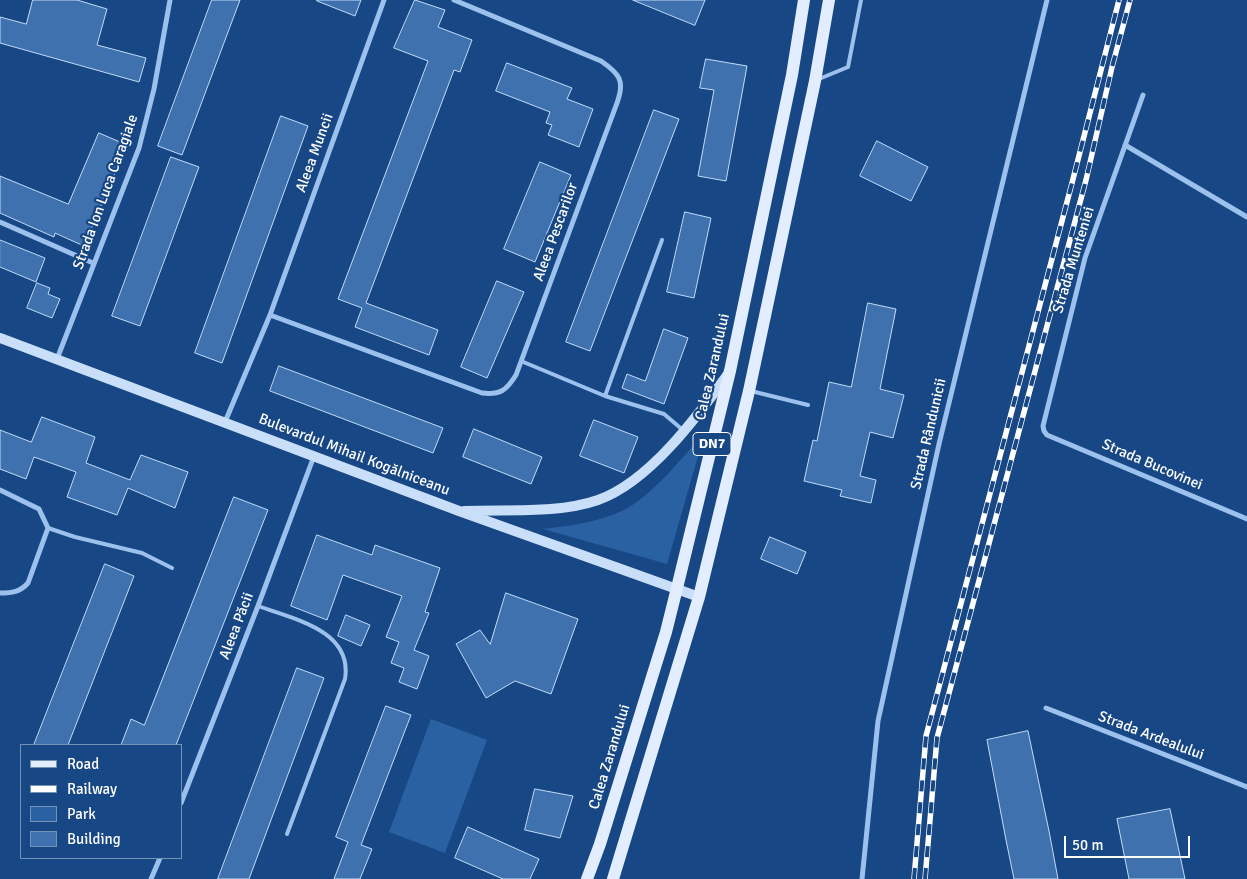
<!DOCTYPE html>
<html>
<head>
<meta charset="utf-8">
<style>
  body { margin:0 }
  #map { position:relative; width:1247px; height:879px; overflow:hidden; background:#174785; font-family:Signika,sans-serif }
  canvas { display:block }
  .legend { position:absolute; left:20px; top:744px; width:162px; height:115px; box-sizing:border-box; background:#174785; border:1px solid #7491b6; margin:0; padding:6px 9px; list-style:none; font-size:15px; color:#fff }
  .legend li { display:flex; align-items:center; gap:10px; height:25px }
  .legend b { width:25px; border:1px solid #7491b6 }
  .scale { position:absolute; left:1064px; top:836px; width:126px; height:22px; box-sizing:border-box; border:2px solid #fff; border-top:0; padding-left:6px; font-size:15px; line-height:18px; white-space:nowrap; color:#fff; -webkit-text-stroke:4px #174785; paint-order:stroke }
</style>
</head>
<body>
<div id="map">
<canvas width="1247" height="879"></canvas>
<ul class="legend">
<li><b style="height:6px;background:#e2edff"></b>Road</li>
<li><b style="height:6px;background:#fff"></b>Railway</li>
<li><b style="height:14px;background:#2a61a3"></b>Park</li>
<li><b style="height:14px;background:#3f71ae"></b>Building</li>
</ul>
<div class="scale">50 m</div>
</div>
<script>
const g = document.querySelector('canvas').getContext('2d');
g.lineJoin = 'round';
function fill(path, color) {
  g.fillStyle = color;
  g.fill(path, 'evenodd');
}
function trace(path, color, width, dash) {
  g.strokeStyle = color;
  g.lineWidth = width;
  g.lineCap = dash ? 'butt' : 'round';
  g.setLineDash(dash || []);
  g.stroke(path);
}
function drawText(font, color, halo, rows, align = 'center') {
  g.font = font + ' Signika,sans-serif';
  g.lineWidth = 4.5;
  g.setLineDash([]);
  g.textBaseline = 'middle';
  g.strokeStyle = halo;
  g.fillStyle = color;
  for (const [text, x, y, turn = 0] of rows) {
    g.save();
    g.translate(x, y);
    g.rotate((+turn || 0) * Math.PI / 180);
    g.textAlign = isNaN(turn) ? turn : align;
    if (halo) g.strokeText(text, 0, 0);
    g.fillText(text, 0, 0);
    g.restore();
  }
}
fill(new Path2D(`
  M705 432 667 564 543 529C569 526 598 522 622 511 650 498 684 456 705 432Z
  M431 719 487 740 445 853 389 832Z`), '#2a61a3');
const building = new Path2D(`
  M33 0H77L107 9 97 45 146 58 139 82 0 43V17L26 24Z
  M212 0H240L182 155 158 146Z
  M317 0H361L355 16 317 1Z
  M415 0 445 10 438 27 472 40 460 72 454 70 366 303 438 330 429 355 355 327 362 308 338 299 428 61 394 48Z
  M633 0H705L695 25Z
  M706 59 747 66 726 181 698 176 714 90 700 88Z
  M507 63 572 88 567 99 593 109 579 147 548 135 552 125 546 123 550 112 496 91Z
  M654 110 679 119 590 351 566 342Z
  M281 116 308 126 222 363 195 353Z
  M99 133 127 145 84 246 55 233 54 237 0 213V176L68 204Z
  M877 141 928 167 911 201 860 176Z
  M171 157 199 167 140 326 112 316Z
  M540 162 571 175 535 262 504 249Z
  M685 212 711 218 694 298 667 292Z
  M0 240 45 258 36 282 0 267Z
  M497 281 524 292 487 378 461 367Z
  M37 283 50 288 48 294 60 299 52 318 27 308Z
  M868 303 896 309 880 389 904 395 893 438 870 432 860 476 876 480 871 503 840 496 842 490 804 481 813 440 817 441 829 382 851 387Z
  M664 329 688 338 664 404 622 388 627 374 645 381Z
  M279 366 443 428 433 453 270 391Z
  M42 417 95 437 86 463 130 480 141 455 188 472 175 508 128 488 117 515 67 497 76 472 34 457 26 479 0 469V430L31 442Z
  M594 420 638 437 624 473 580 456Z
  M474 429 542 457 531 484 463 457Z
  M234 497 268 510 176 745H121L131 719 144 725Z
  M317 535 372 555 375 545 440 568 425 612 429 613 414 650 429 656 417 689 399 682 404 668 391 663 399 642 386 637 402 596 343 575 327 620 291 606Z
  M770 537 806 552 797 574 761 559Z
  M105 564 134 576 68 745H34Z
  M506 593 578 619 551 694 515 681 486 698 456 644 480 630 490 644Z
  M346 615 370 625 361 646 338 636Z
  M297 668 324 678 249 879H218Z
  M386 706 411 715 361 845 372 849 360 879H334L348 842 336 837Z
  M1028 731 1049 831 1058 879H1014L1006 840 987 740Z
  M535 789 573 796 560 838 525 830Z
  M1170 809 1185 879H1129L1117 819Z
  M468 827 539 859 530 879H503L455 858Z`);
fill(building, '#3f71ae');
trace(building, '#c1dbf9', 1);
trace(new Path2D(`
  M819 79 848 67 861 0
  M521 361 605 396 662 240
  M751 391 808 405
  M605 396 664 414 684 431
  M48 528 75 537 142 553 172 568
  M258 606C293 619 353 630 345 679L287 834`), '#9cc1ed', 4);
trace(new Path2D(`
  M1143 95 1085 258 1043 426 1044 431 1047 435 1247 519
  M1125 145 1247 217
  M0 222 93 263
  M270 315 482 393C500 395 506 391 516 375L617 103C625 81 620 74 601 61L454 0
  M57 359 139 148 154 89 170 0
  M225 422 270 315 384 0
  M0 490 39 509 48 528 28 583C20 592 12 593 0 593
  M1046 708 1247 787
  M181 803 258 606 314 456
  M151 879 160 858
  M862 879 878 721 939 444 1047 0`), '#9cc1ed', 5);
trace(new Path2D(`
  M0 338 459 511 699 597
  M464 511C506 509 558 514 598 500 649 482 697 417 728 374`), '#c9def9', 10);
trace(new Path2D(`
  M587 879 600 844 666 632 677 588 730 371 792 75 804 0
  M613 879 699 597 749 391 815 81 829 0`), '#e2edff', 12);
const rail = new Path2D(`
  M914 879 926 736 1072 183 1119 0
  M925 879 937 738 1086 180 1112 67 1130 0`);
trace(rail, '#fff', 5.5);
trace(rail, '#174785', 4, [11]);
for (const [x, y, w] of [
  [712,444,38]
]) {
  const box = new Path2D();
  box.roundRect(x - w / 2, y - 11.5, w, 23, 4);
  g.fillStyle = '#174785';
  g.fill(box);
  trace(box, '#fff', 1);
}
drawText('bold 14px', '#fff', null, [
  ["DN7",712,444]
]);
drawText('15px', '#fff', '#174785', [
  ["Aleea Muncii",315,153,-70],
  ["Strada Ion Luca Caragiale",106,192,-70],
  ["Aleea Pescarilor",556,232,-70],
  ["Strada Munteniei",1074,260,-73],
  ["Calea Zarandului",713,367,-77],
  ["Strada Rândunicii",929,434,-77],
  ["Bulevardul Mihail Kogălniceanu",354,455,21],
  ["Strada Bucovinei",1152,465,23],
  ["Aleea Păcii",237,626,-69],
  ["Strada Ardealului",1151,736,21],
  ["Calea Zarandului",610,757,-73]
]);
</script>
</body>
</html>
